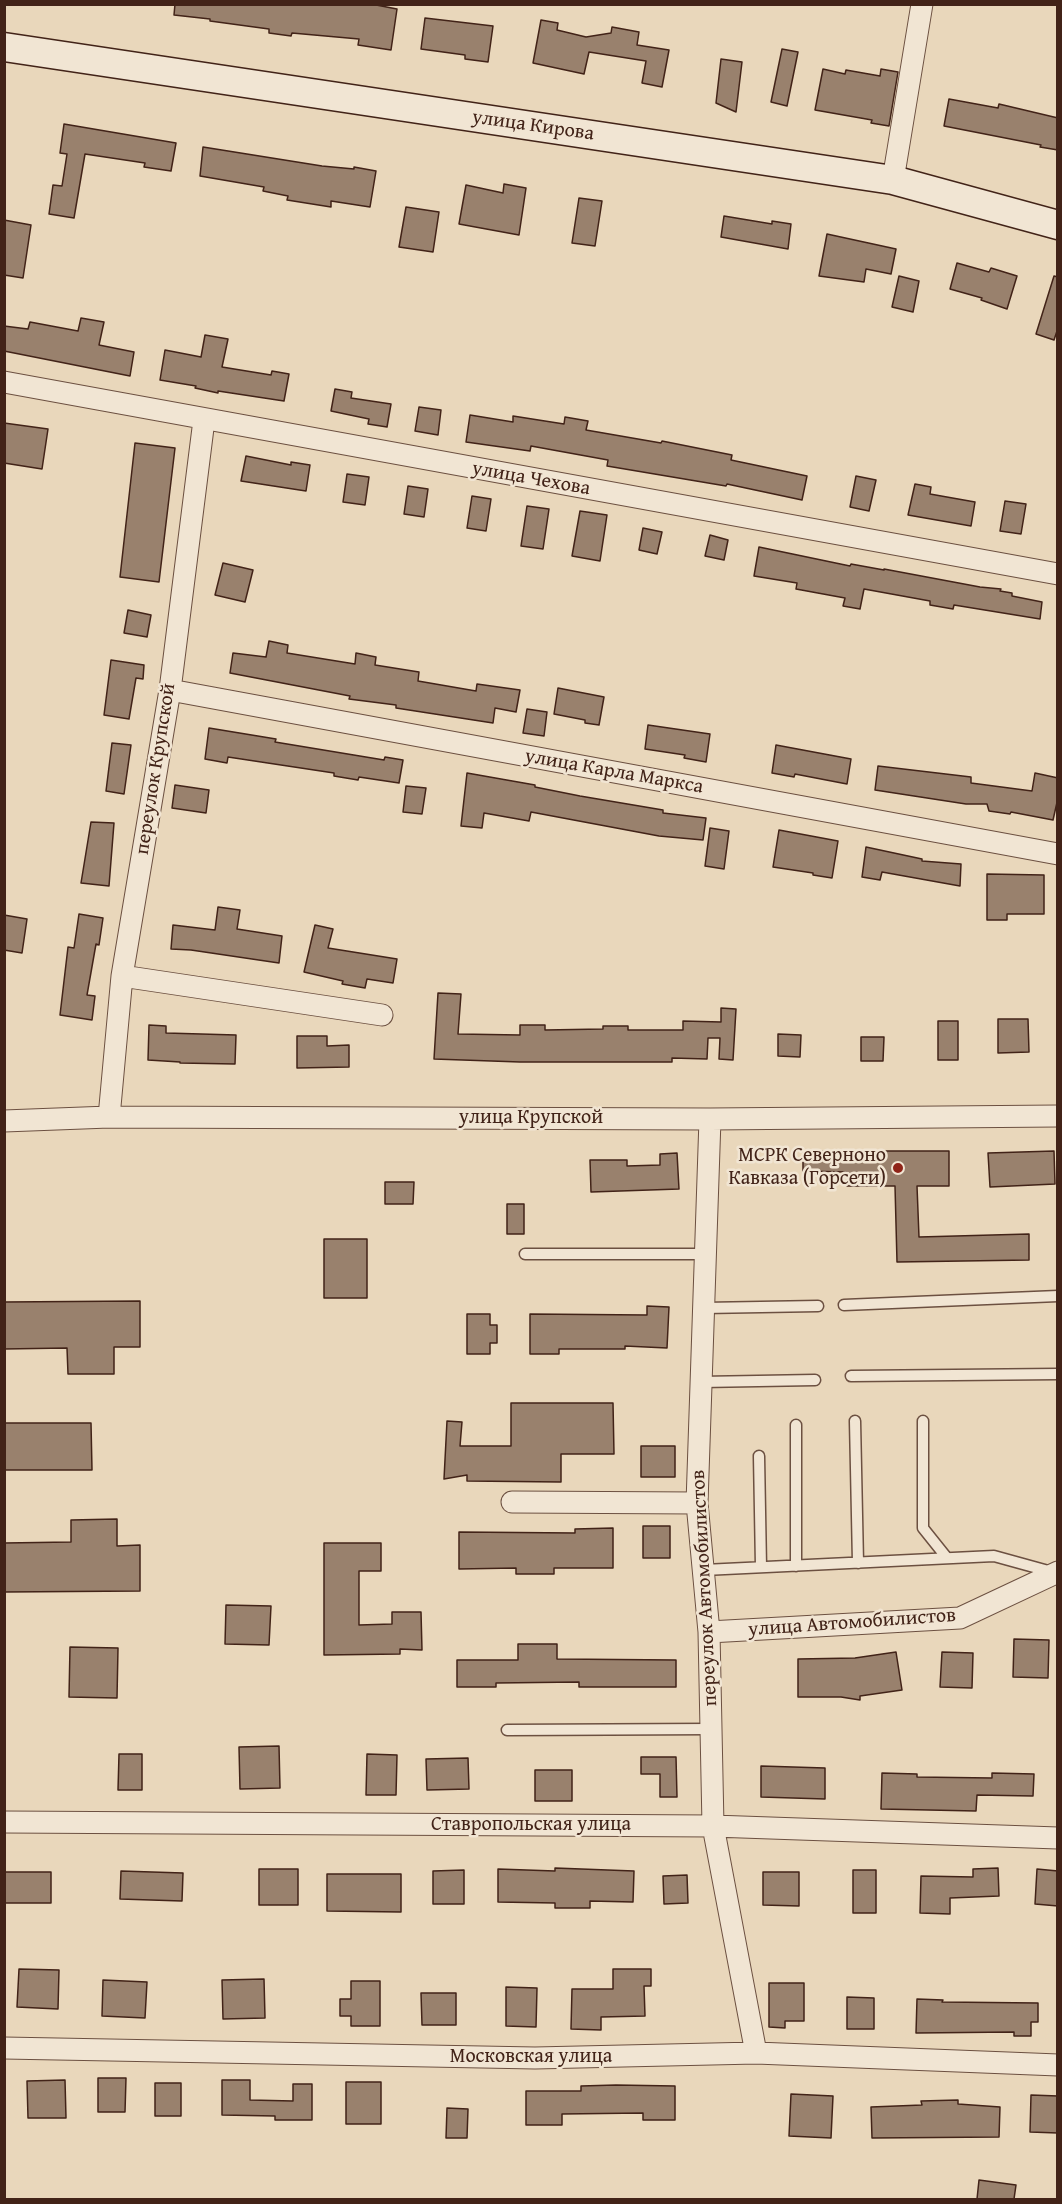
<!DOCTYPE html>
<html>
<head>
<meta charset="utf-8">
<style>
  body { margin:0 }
  #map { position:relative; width:1062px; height:2204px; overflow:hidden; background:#e9d7bb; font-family:"Gentium Book Plus",serif }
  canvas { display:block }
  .frame { position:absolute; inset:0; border:6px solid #422318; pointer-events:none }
</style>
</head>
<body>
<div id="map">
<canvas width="1062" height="2204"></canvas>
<div class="frame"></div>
</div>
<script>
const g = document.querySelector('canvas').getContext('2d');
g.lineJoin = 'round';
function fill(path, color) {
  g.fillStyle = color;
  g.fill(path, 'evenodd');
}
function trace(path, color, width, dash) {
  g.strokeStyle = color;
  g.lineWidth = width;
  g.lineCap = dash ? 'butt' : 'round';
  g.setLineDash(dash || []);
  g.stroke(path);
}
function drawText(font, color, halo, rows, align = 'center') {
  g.font = font + ' "Gentium Book Plus",serif';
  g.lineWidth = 5;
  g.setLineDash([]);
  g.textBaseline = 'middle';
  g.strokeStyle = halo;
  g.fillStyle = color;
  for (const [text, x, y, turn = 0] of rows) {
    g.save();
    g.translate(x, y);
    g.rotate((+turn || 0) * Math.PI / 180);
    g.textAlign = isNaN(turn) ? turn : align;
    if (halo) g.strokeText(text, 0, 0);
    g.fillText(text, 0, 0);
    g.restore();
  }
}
const building = new Path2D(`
  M175 4H371L397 9 391 50 358 45 359 39 292 33 291 36 269 33V29L210 21V19L174 15Z
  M425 18 493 26 488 62 465 59V55L421 49Z
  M541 20 558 23 557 30 586 37 611 33 612 27 639 32 637 45 669 50 662 87 642 83 646 61 589 52 584 74 533 63Z
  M782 49 798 52 787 106 771 102Z
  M721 59 742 62 736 112 716 103Z
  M823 69 845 74 846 70 880 76 881 69 898 72 889 126 871 123 872 120 815 110Z
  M949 99 998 108 999 104 1058 118V150L1040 147 1041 145 944 126Z
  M64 124 176 143 171 171 144 167 145 163 85 154 74 218 49 214 53 185 62 186 67 154 60 153Z
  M203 147 322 166 354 169V167L376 171 370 207 331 201V207L287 200 288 196 263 191 264 187 200 176Z
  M504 184 526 188 519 235 459 224 466 185 503 193Z
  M579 198 602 201 595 246 572 243Z
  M406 207 439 212 433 252 399 247Z
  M724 216 772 224V221L791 224 788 249 721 237Z
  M4 220 31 225 23 278 4 275Z
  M827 234 896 249 891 274 866 269 864 282 819 276Z
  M957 263 989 272 991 268 1017 276 1007 309 981 300 982 298 950 289Z
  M899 276 919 281 913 312 892 307Z
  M1054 276 1058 277V328L1054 340 1036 334Z
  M81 318 104 322 99 345 134 352 130 376 4 351V326L28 329 30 322 78 331Z
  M205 335 228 339 222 367 271 375 272 371 289 374 284 401 218 391V393L195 388 196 386 160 380 165 350 201 357Z
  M335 389 352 392 351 398 391 404 387 427 368 424 369 419 331 411Z
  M419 407 441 410 438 435 415 431Z
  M470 415 513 422V416L564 424 565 417 588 421 586 430 661 443 662 441 732 455 731 460 807 476 802 500 727 484 726 486 607 466 608 460 531 446 530 451 466 442Z
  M4 423 48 429 42 469 4 463Z
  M135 443 175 448 159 582 120 577Z
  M246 456 291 465V462L310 465 306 491 241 481Z
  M347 474 369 477 365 505 343 502Z
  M856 476 876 480 869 511 850 507Z
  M915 484 931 487 930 494 975 502 971 526 908 515Z
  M408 486 428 489 424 517 404 514Z
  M472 496 491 499 486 531 467 528Z
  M1005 501 1026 504 1021 534 1000 531Z
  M527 506 549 509 543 549 521 546Z
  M580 511 607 515 600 561 572 556Z
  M643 528 662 532 657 554 639 550Z
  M710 535 728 540 724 560 705 556Z
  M759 547 850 566 851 564 884 570V569L980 587 1001 589 1000 591 1012 593V596L1042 602 1040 619 954 605 953 609 930 605V601L864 589 860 609 843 606 845 598 796 589 797 583 754 576Z
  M223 563 253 570 245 602 215 595Z
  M128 610 151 615 147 637 124 633Z
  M269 641 288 645 287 653 355 664 356 653 376 657 375 665 419 672 418 681 476 691 477 684 520 690 516 712 495 708 493 723 396 708V705L349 699 350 696 230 673 233 653 266 657Z
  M111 660 144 665 143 679 136 678 129 719 104 715Z
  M558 688 604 697 599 725 585 723V720L554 714Z
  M527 709 547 712 544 736 523 733Z
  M648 725 710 734 706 762 684 758 685 755 645 749Z
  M209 728 276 739 275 742 384 760 385 757 403 760 399 783 359 777 358 780 334 776V773L228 757 227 763 205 759Z
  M112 743 131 745 124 794 106 791Z
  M776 745 851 759 847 784 795 774 794 777 772 773Z
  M878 766 971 777V783L1032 791 1035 773 1058 778V798L1053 820 1011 812 1010 814 989 811 987 804H966L875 790Z
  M467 773 535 785V787L580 796 663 810V813L706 818 703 840 659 836 531 812 529 821 484 813 482 828 461 826Z
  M175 785 209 790 206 813 172 808Z
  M406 786 426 788 422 814 403 812Z
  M91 822 114 823 109 886 81 883Z
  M710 828 729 831 724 869 705 866Z
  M779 830 838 841 832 878 813 875V873L773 867Z
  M866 847 922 859V861L961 864 960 886 882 872 880 880 862 877Z
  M987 874 1044 875V914H1007V920H987Z
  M218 907 240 910 237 929 282 936 279 963 191 950 171 949 173 925 215 930Z
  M79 914 103 918 99 945 96 944 87 995 95 996 92 1020 60 1015 68 947 74 948Z
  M4 915 27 919 22 953 4 950Z
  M315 925 333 929 328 948 397 959 393 983 367 979 365 988 342 984 343 981 304 972Z
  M438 993 461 994 458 1034 520 1035V1025H545V1030L603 1029V1026H628V1030H683V1021L721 1022V1008L736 1009 733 1060 719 1059 720 1038H708L707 1059 672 1058V1062H520L434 1059Z
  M998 1019H1028L1029 1052 998 1053Z
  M938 1021H958V1060H938Z
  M149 1025 166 1026V1033L236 1035 235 1064 180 1063V1062L148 1060Z
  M778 1034 801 1035 800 1057 778 1056Z
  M297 1036H327V1046L349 1045V1067L297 1068Z
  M861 1037H884L883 1061H861Z
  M803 1151H949V1186H917L919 1237 1029 1234V1260L897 1262 895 1186H847V1172L803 1171Z
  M1054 1151 1055 1184 990 1187 988 1153Z
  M677 1153 679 1189 591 1192 590 1160H627V1166L660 1165V1154Z
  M385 1182H414L413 1204H385Z
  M507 1204H524V1234H507Z
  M324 1239H367V1298H324Z
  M140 1301V1347H114V1374H68L67 1348 4 1349V1302Z
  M647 1306 669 1307 667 1348 625 1346V1349H559V1354H530V1314L647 1315Z
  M467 1314H490V1325H497V1343H490V1354H467Z
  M511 1403H613L614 1454H561V1482L467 1481V1475L444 1479 447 1421 462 1422 460 1446H511Z
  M4 1423H91L92 1470H4Z
  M641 1446H675V1477H641Z
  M117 1519V1546L140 1545V1591L4 1592V1543L71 1542V1520Z
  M643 1526H670V1558H643Z
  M613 1528V1568H554V1574H516V1568L459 1569V1532L575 1533V1529Z
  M324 1543H381V1571H359V1625L392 1624V1612H421L422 1650 400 1649V1654L324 1655Z
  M226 1605 271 1606 269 1645 225 1644Z
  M1014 1639 1049 1640 1048 1678 1013 1677Z
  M518 1644H557V1659L676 1660V1687H579V1682L496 1683V1687H457V1660H518Z
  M70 1647 118 1648 117 1698 69 1697Z
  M896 1652 902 1690 860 1696V1700L841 1697H798V1659L855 1658Z
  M942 1652 973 1653 972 1688 940 1687Z
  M279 1746 280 1788 240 1789 239 1747Z
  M119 1754H142V1790H118Z
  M367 1754 397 1755 396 1795H366Z
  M641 1757H676L677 1797H660V1774H641Z
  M468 1758 469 1789 427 1790 426 1759Z
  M761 1766 825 1768V1799L761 1797Z
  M535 1770H572V1801H535Z
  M882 1773 917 1774V1777L992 1778V1773L1034 1774 1033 1796 977 1795 976 1811 881 1809Z
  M555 1868 634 1871 633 1902 590 1901V1908H555V1903L498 1902V1869L555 1871Z
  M998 1868 999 1896 950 1898V1914L920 1913 921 1876 973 1877V1869Z
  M259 1869H298V1905H259Z
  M1037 1869 1058 1871V1906L1035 1904Z
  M464 1870V1904H433V1871Z
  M853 1870H876V1913H853Z
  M121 1871 183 1873 182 1901 120 1899Z
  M4 1872H51V1903H4Z
  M763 1872H799V1906L763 1905Z
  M327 1874H401V1912L327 1911Z
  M687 1875 688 1903 664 1904 663 1876Z
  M19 1969 59 1970 58 2009 17 2007Z
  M613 1969H651V1986H644L645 2016 601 2017V2030L571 2029 572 1989H613Z
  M264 1979 265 2018 223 2019 222 1980Z
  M103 1980 147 1982 145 2018 102 2016Z
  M351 1981H380V2026H351V2016H340V1999H351Z
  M769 1983H804V2021H785V2028L769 2027Z
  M506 1987 537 1988 536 2027 506 2026Z
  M421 1993H456V2025H422Z
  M847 1997 874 1998V2029H847Z
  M917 1999 943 2000 942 2002 1038 2003V2022H1031V2036H1014V2032L916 2033Z
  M98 2078H126L125 2112H98Z
  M65 2080 66 2118H28L27 2081Z
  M222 2080H250V2100L293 2101V2084H312V2120H275V2116L222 2115Z
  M346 2082H381V2124H346Z
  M155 2083H181V2116H155Z
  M616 2085 675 2086V2120H643V2113L562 2114V2125H526V2091H581V2086Z
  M791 2094 833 2096 831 2138 789 2136Z
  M1031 2095 1058 2096V2133L1030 2132Z
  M958 2100V2104L1000 2107 999 2137 872 2138 871 2107 922 2105 921 2101Z
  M447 2108 468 2109 467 2138H446Z
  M979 2180 1016 2185 1014 2199H977Z`);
fill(building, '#99816d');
trace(building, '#422318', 1.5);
const lane = new Path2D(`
  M525 1254H706
  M844 1305 1058 1296
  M704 1308 818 1306
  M851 1376 1058 1374
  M701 1382 815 1380
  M855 1421 858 1563
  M923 1421V1528L947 1558
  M796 1425V1566
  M759 1456 761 1567
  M704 1570 994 1556 1052 1572
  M507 1730 711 1729`);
const street = new Path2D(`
  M893 180 922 4
  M4 382 1058 574
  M170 690 1058 854
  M122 976 382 1015
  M109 1117 122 976 170 690 204 420
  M710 1119 697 1503 709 1632 713 1826 756 2053
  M4 1121 109 1117 710 1119 1058 1116
  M512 1502 697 1503
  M709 1632 960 1618 1058 1572
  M4 1822 713 1826 1058 1838
  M4 2048 535 2058 756 2053 1058 2065`);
const secondary = new Path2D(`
  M4 47 893 180 1058 225`);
trace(lane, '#6c5041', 13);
trace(street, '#6c5041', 23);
trace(secondary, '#422318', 31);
trace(lane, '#f1e5d3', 10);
trace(street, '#f1e5d3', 21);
trace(secondary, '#f1e5d3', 28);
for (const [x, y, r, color] of [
  [898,1168,6,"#8f2418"]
]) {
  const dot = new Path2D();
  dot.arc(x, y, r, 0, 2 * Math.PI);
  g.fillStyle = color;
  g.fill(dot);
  trace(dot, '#f1e5d3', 2);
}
drawText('20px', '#422318', '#f1e5d3', [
  ["улица Кирова",533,126,8],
  ["улица Чехова",531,479,10],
  ["переулок Крупской",156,769,-81],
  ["улица Карла Маркса",614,772,10],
  ["улица Крупской",531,1118],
  ["переулок Автомобилистов",705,1588,-93],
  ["улица Автомобилистов",852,1623,-4],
  ["Ставропольская улица",531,1825],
  ["Московская улица",531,2057]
]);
drawText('20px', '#422318', '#f1e5d3', [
  ["МСРК Северноно",886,1156],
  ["Кавказа (Горсети)",886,1179]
], 'right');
</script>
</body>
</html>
